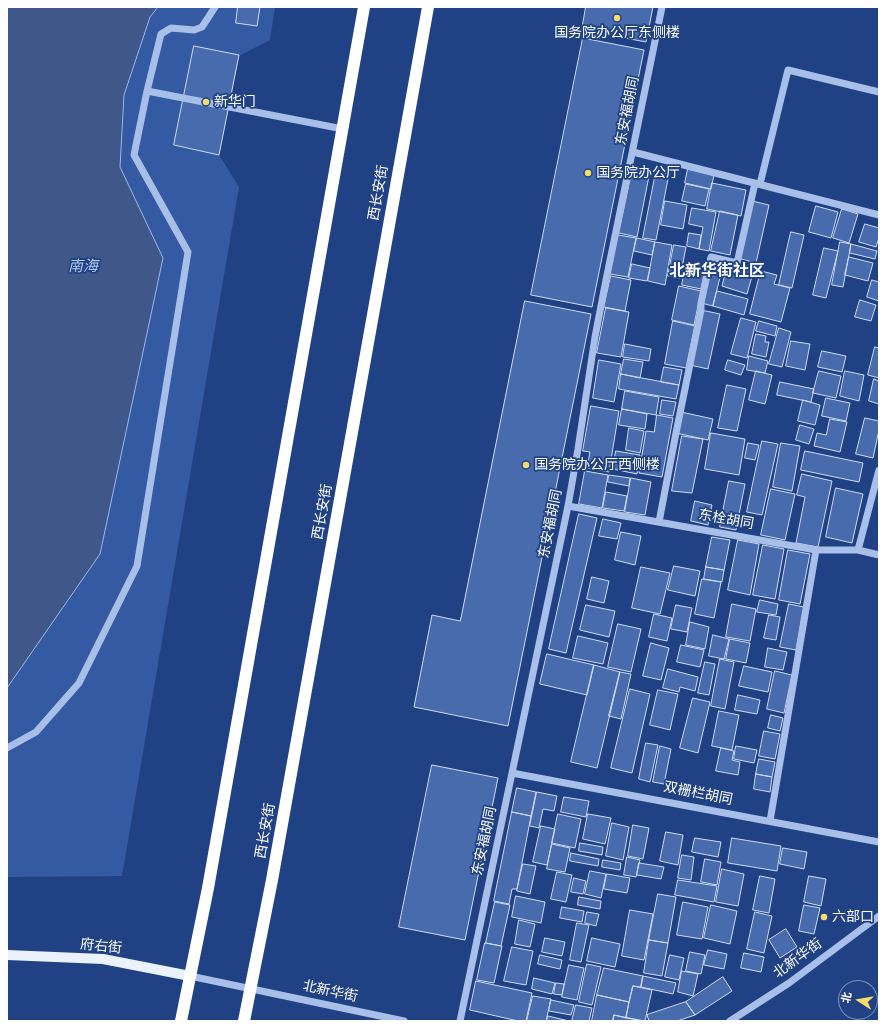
<!DOCTYPE html>
<html>
<head>
<meta charset="utf-8">
<style>
  body { margin:0 }
  #map { position:relative; width:886px; height:1028px; overflow:hidden; background:#204285; font-family:"Sofia Sans Condensed","Noto Sans SC",sans-serif }
  canvas { display:block }
  .frame { position:absolute; inset:0; border:8px solid #fff; pointer-events:none }
  .north { position:absolute; left:838px; top:980px; width:40px; height:40px; box-sizing:border-box; background:#204285; border:1px solid #798eb6; border-radius:50%; rotate:282deg; font-size:11px; font-weight:700; line-height:16px; text-align:center; color:#fff }
  .north::after { content:''; display:block; margin:auto; width:14px; height:18px; background:#f7dc69; clip-path:polygon(50% 0,100% 100%,50% 72%,0 100%) }
</style>
</head>
<body>
<div id="map">
<canvas width="886" height="1028"></canvas>
<div class="frame"></div>
<div class="north">北</div>
</div>
<script>
const g = document.querySelector('canvas').getContext('2d');
g.lineJoin = 'round';
function fill(path, color) {
  g.fillStyle = color;
  g.fill(path, 'evenodd');
}
function trace(path, color, width, dash) {
  g.strokeStyle = color;
  g.lineWidth = width;
  g.lineCap = dash ? 'butt' : 'round';
  g.setLineDash(dash || []);
  g.stroke(path);
}
function drawText(font, color, halo, rows, align = 'center') {
  g.font = font + ' "Sofia Sans Condensed","Noto Sans SC",sans-serif';
  g.lineWidth = 3.5;
  g.setLineDash([]);
  g.textBaseline = 'middle';
  g.strokeStyle = halo;
  g.fillStyle = color;
  for (const [text, x, y, turn = 0] of rows) {
    g.save();
    g.translate(x, y);
    g.rotate((+turn || 0) * Math.PI / 180);
    g.textAlign = isNaN(turn) ? turn : align;
    if (halo) g.strokeText(text, 0, 0);
    g.fillText(text, 0, 0);
    g.restore();
  }
}
fill(new Path2D(`
  M7 7H275L270 40 239 56 219 155 239 187 122 876 7 877Z`), '#335aa3');
const water = new Path2D(`
  M7 7H158L150 17 124 95 120 167 163 258 100 554 7 688Z`);
fill(water, '#3f5789');
trace(water, '#9cb9eb', 1);
const building = new Path2D(`
  M238 7H260L257 26 236 23Z
  M586 7H653L646 42 582 30Z
  M583 38 644 50 592 307 531 295Z
  M194 46 239 55 219 155 174 145Z
  M633 167 650 171 637 237 619 233Z
  M688 169 714 175 711 189 685 183Z
  M656 172 669 174 656 240 643 238Z
  M712 183 746 190 741 216 707 209Z
  M686 184 709 189 705 206 682 201Z
  M665 201 687 205 683 229 661 225Z
  M752 201 769 205 756 263 738 258Z
  M816 206 838 212 831 238 809 232Z
  M692 208 716 212 709 251 699 249 703 227 689 224Z
  M842 209 858 214 849 243 833 238Z
  M720 211 738 215 730 255 711 251Z
  M865 224 879 228V238L876 247 859 242Z
  M791 232 804 235 792 288 779 285Z
  M689 233 701 235 699 249 687 246Z
  M618 235 636 238 628 277 610 274Z
  M637 238 655 242 652 255 634 251Z
  M655 242 672 245 665 285 648 281Z
  M840 242 851 244 843 287 832 285Z
  M851 244 877 251 875 259 850 253Z
  M674 245 686 247 680 278 668 276Z
  M824 248 838 251 826 298 813 295Z
  M849 257 873 263 868 281 845 275Z
  M711 262 723 265 713 306 701 303Z
  M632 264 650 268 647 281 629 278Z
  M742 266 754 269 747 294 722 286 726 270 741 273Z
  M685 270 704 275 701 289 682 285Z
  M761 271 777 275 774 284 790 288 781 322 750 314Z
  M611 276 631 280 625 311 604 307Z
  M872 280 879 282V301L867 297Z
  M679 286 701 291 694 325 672 320Z
  M717 291 748 299 744 315 713 306Z
  M860 300 876 305 871 321 855 317Z
  M525 301 591 314 508 726 414 707 432 615 460 621Z
  M606 308 629 312 621 357 597 353Z
  M701 310 720 314 708 369 690 365Z
  M741 318 756 322 747 358 731 354Z
  M673 321 695 326 686 368 665 364Z
  M759 321 777 326 775 336 756 331Z
  M779 328 791 332 782 367 769 364Z
  M756 334 766 336 765 342H769L766 357 752 354Z
  M791 341 810 344 805 370 786 366Z
  M625 344 651 349 649 361 623 357Z
  M875 347 879 348V378L868 375Z
  M822 351 846 356 842 372 818 367Z
  M749 356 768 361 765 373 747 370Z
  M624 359 643 362 640 378 621 374Z
  M599 360 621 364 614 402 593 398Z
  M728 360 745 365 741 375 725 370Z
  M664 367 682 370 679 385 661 382Z
  M756 371 772 375 765 404 749 400Z
  M819 371 841 376 836 398 813 393Z
  M845 371 864 375 859 401 840 396Z
  M621 374 679 385 676 399 619 389Z
  M874 379 879 381V404L869 401Z
  M780 382 814 389 811 402 777 395Z
  M727 385 746 389 737 431 718 428Z
  M625 391 659 397 656 415 622 409Z
  M826 398 850 403 846 421 822 416Z
  M662 400 676 402 673 416 660 414Z
  M803 400 820 405 815 425 798 421Z
  M591 406 619 411 609 472 587 468 590 452 583 451Z
  M622 409 647 414 645 429 619 425Z
  M681 412 713 419 708 440 676 433Z
  M657 415 673 418 662 477 639 473 646 431 654 432Z
  M865 418 879 421V430L873 458 856 454Z
  M830 419 847 422 840 452 814 446 817 433 826 435Z
  M800 425 814 429 809 444 796 440Z
  M629 428 644 431 640 453 626 450Z
  M711 433 745 439 739 475 705 469Z
  M682 436 703 439 692 493 672 491Z
  M762 441 778 444 762 515 747 512Z
  M748 443 759 445 755 460 745 458Z
  M781 443 800 446 792 491 773 487Z
  M616 451 640 455 637 474 613 469Z
  M805 451 863 463 859 482 801 470Z
  M585 471 608 475 602 508 579 504Z
  M802 474 832 481 818 547 796 543 805 497 797 495Z
  M609 475 630 478 629 486 608 482Z
  M631 478 651 482 645 515 625 512Z
  M729 481 745 484 736 530 720 527Z
  M836 488 863 494 852 543 826 537Z
  M771 489 795 494 785 540 761 535Z
  M606 492 627 496 624 511 603 508Z
  M695 501 712 505 708 525 691 521Z
  M579 514 597 518 566 653 549 649Z
  M603 519 621 523 617 539 599 536Z
  M621 532 641 536 635 565 615 560Z
  M712 537 730 540 724 570 706 567Z
  M738 540 759 544 750 595 728 590Z
  M763 545 784 549 775 599 753 595Z
  M788 550 810 554 800 604 779 600Z
  M674 566 700 571 695 596 668 590Z
  M641 567 670 573 660 614 632 608Z
  M706 567 724 570 722 582 704 579Z
  M592 577 609 581 604 603 587 599Z
  M702 579 721 582 714 618 695 614Z
  M760 600 778 604 776 615 757 612Z
  M732 604 756 609 750 641 726 637Z
  M789 604 804 607 796 650 780 647Z
  M586 605 615 611 609 637 580 630Z
  M676 605 692 608 687 632 671 629Z
  M654 614 672 618 667 641 649 637Z
  M769 615 780 617 776 640 764 638Z
  M690 622 709 627 705 649 686 645Z
  M618 624 641 629 631 672 608 667Z
  M713 635 729 639 724 659 709 656Z
  M578 636 608 643 603 664 573 658Z
  M730 639 750 643 746 663 726 659Z
  M651 643 669 648 661 680 643 676Z
  M681 645 704 650 700 667 677 662Z
  M768 648 787 652 783 670 765 667Z
  M547 654 594 665 587 695 540 684Z
  M720 659 734 662 725 709 711 706Z
  M705 662 715 664 709 695 698 693Z
  M594 665 620 672 597 768 571 762Z
  M744 666 772 672 768 692 739 686Z
  M668 669 698 677 695 691 680 687 679 692 663 688Z
  M775 671 792 675 784 713 767 709Z
  M620 672 631 674 621 719 609 716Z
  M630 689 650 694 632 773 611 768Z
  M658 690 678 694 670 730 650 725Z
  M738 695 760 700 757 714 735 710Z
  M693 698 710 702 698 753 680 748Z
  M719 711 739 715 732 750 712 746Z
  M771 715 783 718 780 731 768 728Z
  M764 731 780 734 775 759 759 756Z
  M646 743 658 745 650 782 639 779Z
  M660 746 671 749 664 784 653 782Z
  M736 746 757 750 754 763 734 759Z
  M721 748 734 751 732 760 740 762 738 775 716 771Z
  M759 759 775 762 772 777 756 774Z
  M432 765 498 778 465 940 399 927Z
  M756 774 772 777 770 792 754 789Z
  M517 788 536 792 531 816 512 812Z
  M537 792 557 796 554 811 543 809 539 828 530 826Z
  M564 797 589 801 586 817 561 812Z
  M512 812 531 816 517 889H512L509 904 494 901Z
  M558 814 581 819 575 848 552 843Z
  M588 814 611 818 605 844 583 839Z
  M612 823 629 827 623 860 606 856Z
  M633 825 649 828 643 859 628 856Z
  M541 826 555 829 547 865 533 862Z
  M666 832 683 835 678 865 660 861Z
  M695 838 721 842 718 857 692 852Z
  M732 838 781 846 777 871 728 863Z
  M580 843 603 847 602 855 579 851Z
  M552 844 570 848 565 872 547 869Z
  M783 848 807 852 804 869 780 864Z
  M571 853 599 859 598 866 570 861Z
  M682 855 694 857 691 880 678 878Z
  M627 857 640 860 636 877 624 875Z
  M705 859 721 862 717 885 701 882Z
  M603 860 621 863 620 870 602 867Z
  M639 863 664 867 661 879 637 875Z
  M523 864 536 866 530 894 517 891Z
  M722 869 744 874 738 906 716 902Z
  M590 871 606 874 601 898 585 894Z
  M557 872 572 875 566 902 551 899Z
  M607 874 630 878 627 893 604 889Z
  M760 876 775 879 769 913 753 910Z
  M809 876 826 879 821 906 804 902Z
  M574 878 586 881 583 894 571 892Z
  M678 880 717 886 714 902 675 895Z
  M658 894 676 897 668 943 649 940Z
  M516 896 545 902 541 923 512 917Z
  M579 897 601 901 600 909 578 905Z
  M495 902 510 905 501 946 486 943Z
  M683 902 708 907 702 939 677 935Z
  M711 905 737 911 730 944 704 938Z
  M804 905 820 908 814 934 799 931Z
  M562 907 584 911 582 922 560 918Z
  M630 910 653 914 644 960 622 956Z
  M587 912 599 914 596 926 585 923Z
  M755 912 772 916 764 953 747 949Z
  M519 920 535 924 530 947 515 944Z
  M577 923 589 925 581 962 570 960Z
  M786 929 797 947 780 958 769 940Z
  M545 938 565 942 562 956 542 952Z
  M592 938 620 944 615 967 587 961Z
  M649 940 668 943 662 976 644 973Z
  M485 943 502 946 494 983 477 980Z
  M512 947 533 951 526 985 504 981Z
  M708 950 727 954 724 969 704 965Z
  M690 952 705 955 701 974 686 971Z
  M744 953 764 957 761 972 741 968Z
  M540 955 562 960 560 969 538 964Z
  M670 955 684 958 679 980 665 977Z
  M587 964 601 967 592 1005 579 1002Z
  M569 965 584 968 577 1000 562 997Z
  M604 968 643 976 641 987 633 986 629 1002 597 995Z
  M682 971 698 974 693 996 678 992Z
  M643 976 676 983 673 994 641 987Z
  M723 977 732 991 695 1015 686 1002Z
  M534 978 555 983 552 994 532 989Z
  M476 981 532 993 526 1021H518L470 1010Z
  M556 983 564 984 562 995 554 994Z
  M633 986 652 990 645 1021 626 1018Z
  M597 995 629 1002 626 1018 614 1015 613 1021H592Z
  M533 996 551 999 546 1021H527Z
  M551 1000 574 1005 571 1015 549 1011Z
  M686 1002 695 1015 677 1021H649L647 1015Z
  M576 1005 592 1008 589 1021H572Z
  M614 1015 639 1020V1021H613Z
  M548 1016 569 1021H547Z`);
fill(building, '#486bae');
trace(building, '#cddcf7', 1);
trace(new Path2D(`
  M147 91 343 129
  M633 152 879 215
  M760 184 788 70 879 92
  M568 506 816 550H858L879 555
  M659 522 676 433 701 310V303L711 257 737 263 755 183
  M858 550 879 470
  M7 748 36 732 79 683 137 566 188 252 134 155 147 91 161 34 171 28 194 30 202 27 215 7
  M512 773 879 842
  M770 821 816 550
  M190 976 404 1021
  M460 1021 568 506 578 449 595 337 606 280 662 7
  M730 1021 789 983 879 916`), '#a8bfea', 7);
trace(new Path2D(`
  M7 955 103 959 190 976`), '#ecf1fe', 10);
trace(new Path2D(`
  M181 1021 208 888 364 7
  M244 1021 272 880 428 7`), '#fff', 12);
for (const [x, y, r, color] of [
  [617,18,4,"#f7dc69"],
  [206,102,4,"#f7dc69"],
  [588,173,4,"#f7dc69"],
  [526,465,4,"#f7dc69"],
  [824,917,4,"#f7dc69"]
]) {
  const dot = new Path2D();
  dot.arc(x, y, r, 0, 2 * Math.PI);
  g.fillStyle = color;
  g.fill(dot);
  trace(dot, '#204285', 1.5);
}
drawText('14px', '#fff', '#204285', [
  ["国务院办公厅东侧楼",617,33,"center"],
  ["新华门",214,102],
  ["国务院办公厅",596,173],
  ["国务院办公厅西侧楼",534,465],
  ["六部口",832,917]
], 'left');
drawText('14px', '#fff', '#204285', [
  ["东安福胡同",628,111,-79],
  ["西长安街",379,193,-80],
  ["西长安街",323,512,-80],
  ["东栓胡同",726,520,10],
  ["东安福胡同",551,524,-79],
  ["双栅栏胡同",698,794,11],
  ["西长安街",266,831,-80],
  ["东安福胡同",485,841,-78],
  ["府右街",101,947,6],
  ["北新华街",798,959,-36],
  ["北新华街",330,992,12]
]);
drawText('italic 15px', '#b4caf1', '#204285', [
  ["南海",83,267]
]);
drawText('bold 16px', '#fff', '#204285', [
  ["北新华街社区",717,272]
]);
</script>
</body>
</html>
